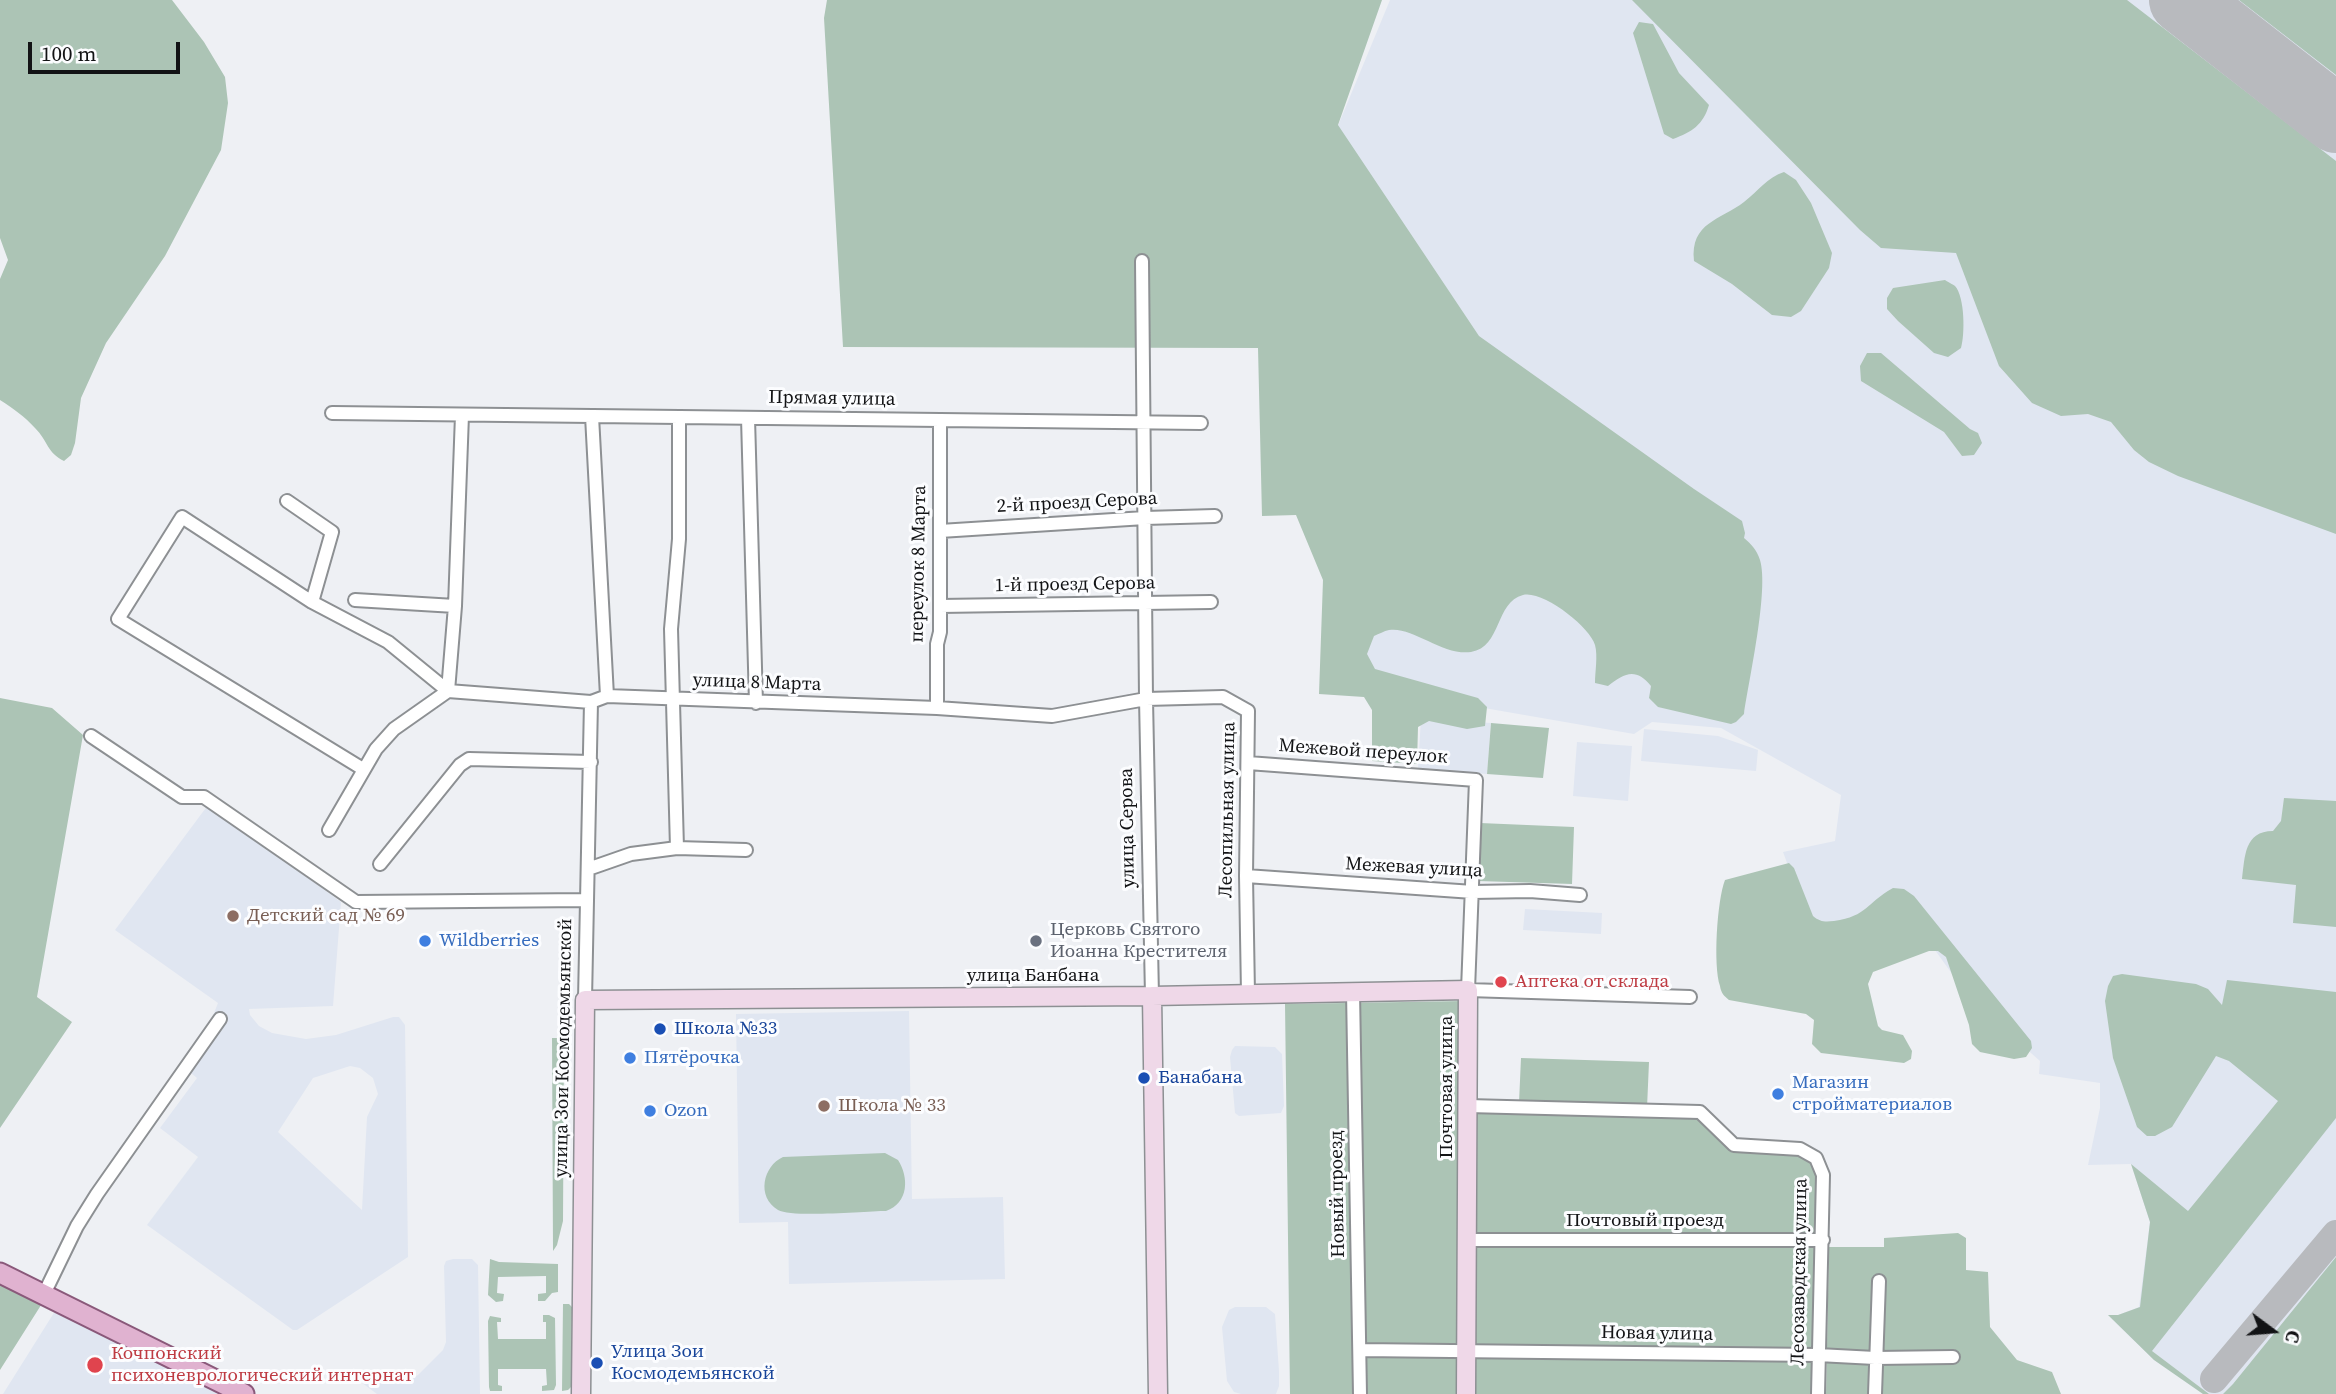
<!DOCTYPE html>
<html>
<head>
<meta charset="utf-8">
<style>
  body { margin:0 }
  #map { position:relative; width:2336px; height:1394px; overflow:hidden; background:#eef0f4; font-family:"Source Serif 4",serif }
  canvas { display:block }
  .north { position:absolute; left:2238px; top:1296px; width:70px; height:70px; -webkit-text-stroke:5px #fcfdff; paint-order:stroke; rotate:106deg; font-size:19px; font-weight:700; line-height:28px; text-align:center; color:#121315 }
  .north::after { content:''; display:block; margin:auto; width:24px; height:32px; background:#121315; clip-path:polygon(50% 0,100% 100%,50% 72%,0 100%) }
  .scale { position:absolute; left:28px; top:42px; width:152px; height:32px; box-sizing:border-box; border:4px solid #121315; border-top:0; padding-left:9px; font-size:21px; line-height:24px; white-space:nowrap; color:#121315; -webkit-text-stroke:5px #fcfdff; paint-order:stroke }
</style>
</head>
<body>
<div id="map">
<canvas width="2336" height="1394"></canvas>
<div class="north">С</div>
<div class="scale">100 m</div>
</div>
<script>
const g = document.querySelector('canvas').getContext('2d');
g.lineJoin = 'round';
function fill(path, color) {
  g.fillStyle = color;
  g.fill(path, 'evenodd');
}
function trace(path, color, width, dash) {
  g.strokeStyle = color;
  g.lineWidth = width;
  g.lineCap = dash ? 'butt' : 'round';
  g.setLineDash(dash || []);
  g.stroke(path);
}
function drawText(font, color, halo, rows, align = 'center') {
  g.font = font + ' "Source Serif 4",serif';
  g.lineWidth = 6;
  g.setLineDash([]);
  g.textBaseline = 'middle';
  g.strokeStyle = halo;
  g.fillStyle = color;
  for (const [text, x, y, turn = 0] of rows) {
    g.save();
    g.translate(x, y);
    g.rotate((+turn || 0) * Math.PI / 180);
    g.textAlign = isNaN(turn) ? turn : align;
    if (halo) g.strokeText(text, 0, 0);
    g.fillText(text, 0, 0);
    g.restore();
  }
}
fill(new Path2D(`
  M1390 0H2336V1394H2203L2154 1360 2108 1315H2118L2139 1307 2150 1222 2131 1164 2088 1165 2100 1108V1083L2039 1074 2040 1061 1970 999 1897 897 1860 922 1810 925 1783 852 1835 841 1841 795 1721 728 1652 722 1634 734 1340 683 1344 622 1313 186Z
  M1421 718 1491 723 1487 774 1418 769Z
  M1644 729 1718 736 1758 750 1756 771 1641 761Z
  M1577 742 1632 746 1628 801 1573 796Z
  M208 805 341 902 333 1006 249 1009 250 1015 259 1026 272 1033 306 1039 336 1035 393 1017H399L405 1025 408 1257 297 1330H293L147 1225 198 1157 160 1128 197 1078 180 1064 210 1023 218 1003 115 930ZM350 1066 360 1068 373 1078 378 1094 367 1117 362 1210 278 1132 313 1078Z
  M1525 909 1602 913 1601 934 1523 930Z
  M909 1011 912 1199 1003 1197 1005 1279 789 1284 788 1222 739 1223 736 1014Z
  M1235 1046 1275 1047 1282 1054 1284 1106 1281 1113 1239 1116 1235 1113 1230 1057 1232 1050Z
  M453 1259H472L478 1265 480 1394H377L358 1380 360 1372 369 1371 398 1380 410 1379 418 1375 443 1350 446 1342 444 1266 446 1261Z
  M1235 1307H1266L1275 1314 1279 1371V1386L1276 1394H1241L1234 1392 1227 1381 1222 1327 1229 1310Z
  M57 1308 224 1394H3Z`), '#e0e6f1');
fill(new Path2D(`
  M0 0H172L204 42 225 77 228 103 221 150 165 256 106 343 81 398 75 443 71 455 64 461C47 453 48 441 35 428 24 416 14 409 0 400V279L8 260 0 238Z
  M827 0H1382L1338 125 1479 336 1694 489 1742 521 1745 533 1744 538C1751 544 1757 550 1760 560 1769 590 1749 679 1744 714L1736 722 1731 724 1658 707 1649 698 1651 686C1636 667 1624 673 1608 686L1595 683C1595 672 1598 656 1595 645 1590 627 1543 590 1523 595 1495 602 1502 647 1471 652 1443 656 1412 626 1389 630 1384 631 1379 634 1374 636L1367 654 1375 669 1478 698 1487 707 1485 726 1467 729 1429 721 1418 727 1417 764 1372 761V710L1364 697 1319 694 1323 580 1296 515 1262 516 1258 348 843 347 824 18Z
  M1632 0H2127L2336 161V534L2178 476 2149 462 2134 450 2111 422 2088 414 2061 416 2032 403 1999 366 1956 253 1881 248 1860 230Z
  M2239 0H2336V75Z
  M1639 22 1653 24 1679 73 1709 105C1703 125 1692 132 1673 139L1664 134 1633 33Z
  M1784 172 1796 180 1811 203 1832 253 1829 268 1801 311 1791 317 1772 315 1732 284 1694 261C1690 222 1721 220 1744 202 1758 191 1768 177 1784 172Z
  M1945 280C1946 281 1954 285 1955 286 1965 297 1965 335 1961 348L1948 357 1934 353 1898 321 1887 309V298L1893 288Z
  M1867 353H1881L1970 429 1978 433 1982 443 1974 455 1962 456 1944 432 1861 381 1860 366Z
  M0 698 52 708 83 735 37 997 72 1022 0 1128Z
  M1491 723 1549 728 1543 778 1487 774Z
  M2284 798 2336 801V927L2293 923 2296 885 2242 879C2245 857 2244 831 2273 831L2281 821Z
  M1480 823 1574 827 1572 884 1478 881Z
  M1789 863 1794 868 1813 916C1820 922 1825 922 1834 921 1868 916 1866 903 1893 888L1904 889 1914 896 2031 1041 2032 1048 2026 1057 2014 1059 1980 1052 1972 1044 1969 1025 1946 957 1938 951H1929L1873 972 1868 984 1878 1026 1882 1030 1903 1035 1912 1051 1911 1059 1904 1063 1821 1053 1812 1044 1814 1020 1806 1014 1729 1000C1724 996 1721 993 1720 986 1713 966 1717 900 1725 880Z
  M2122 974 2196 984 2208 989 2222 1005 2227 980 2336 992V1118L2152 1351 2209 1394H2203L2154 1360 2108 1315H2118L2140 1307 2150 1222 2131 1164 2188 1211 2278 1101 2229 1061 2216 1056 2172 1127 2155 1136H2147L2137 1127 2113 1058 2105 1001 2108 986 2113 976Z
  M1463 1001 1459 1394H1290L1285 1004Z
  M552 1038H560L564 1042 563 1221 557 1245 553 1251Z
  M1521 1058 1649 1062 1647 1108 1519 1103Z
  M1475 1110 1695 1117 1731 1152 1798 1155 1811 1163 1816 1176 1812 1394H1472Z
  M885 1153 898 1160C909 1177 909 1203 886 1211 866 1211 792 1218 778 1210 756 1197 763 1166 783 1157Z
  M1958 1233 1966 1238V1270L1988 1272 1990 1327 2017 1360 2052 1372 2061 1394H1826L1829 1247H1884V1238Z
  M2336 1257V1394H2223L2233 1384Z
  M490 1259 499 1262 558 1264V1292L552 1293 545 1301H538V1294L546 1293V1276L498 1277 497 1293 504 1294 503 1301 496 1302 488 1295Z
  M0 1282 43 1302 0 1370Z
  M563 1304H569L572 1307 571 1387 568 1390 562 1391Z
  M543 1315H549L555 1318 556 1385 554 1390 542 1391V1386L547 1385 546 1369H498V1385L502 1386V1391H490L489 1387 488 1321 490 1316 501 1318V1322H497L498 1339H546V1322H543Z`), '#acc4b5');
trace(new Path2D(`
  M2214 1379 2336 1234`), '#b8babe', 28);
trace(new Path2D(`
  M2183 0 2336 119`), '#b8babe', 68);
const street = new Path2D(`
  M1142 261 1146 699 1152 996
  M332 413 1201 423
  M592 416 607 696
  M748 418 756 703
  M287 501 332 532 312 602
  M940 531 1145 518 1215 516
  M355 600 455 606
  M940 606 1211 602
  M448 691 455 606 462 415
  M937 708V644L940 632V420
  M91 736 182 797H204L356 902 587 900
  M1248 763 1476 780 1468 990 1690 997
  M363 769 118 619 182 517 312 602 388 642 448 691
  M329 830 376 749 394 729 448 691 591 702 607 696 937 708 1052 716 1146 699 1223 697 1248 711 1246 876 1248 994
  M677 848 671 629 679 539V417
  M380 864 460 765 469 759 591 762
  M588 869 631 854 677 848 746 850
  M1246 876 1473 892 1530 891 1580 895
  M1353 992 1360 1394
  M585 1000 591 702
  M1468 1106 1700 1112 1734 1145 1800 1149 1816 1158 1823 1175 1818 1394
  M1467 1240H1823
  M44 1294 77 1226 97 1194 220 1019
  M1360 1350 1818 1355 1875 1358 1953 1357
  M1875 1394 1879 1281`);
const secondary = new Path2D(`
  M1152 996 1158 1394
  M581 1394 585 1000 1152 996 1468 990 1466 1394`);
const primary = new Path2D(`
  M0 1273 244 1394`);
trace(street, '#8d9093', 16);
trace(secondary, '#8d9093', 21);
trace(primary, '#8a597a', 23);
trace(street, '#fff', 12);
trace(secondary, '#efd8e8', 18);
trace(primary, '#e0b2d0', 19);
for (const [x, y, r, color] of [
  [233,916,7,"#8d6e63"],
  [425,941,7,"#3f7fe0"],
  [1036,941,7,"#6b7280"],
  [1501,982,7,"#e0444e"],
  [660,1029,7,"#1a4fb4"],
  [630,1058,7,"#3f7fe0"],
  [1144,1078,7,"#1a4fb4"],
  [1778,1094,7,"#3f7fe0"],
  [824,1106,7,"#8d6e63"],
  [650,1111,7,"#3f7fe0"],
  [597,1363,7,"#1a4fb4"],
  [95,1365,9,"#e0444e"]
]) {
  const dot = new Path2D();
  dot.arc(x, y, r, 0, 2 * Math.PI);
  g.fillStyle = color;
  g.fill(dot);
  trace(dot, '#fcfdff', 2.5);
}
drawText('19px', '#121315', '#fcfdff', [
  ["Прямая улица",832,399,1],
  ["2-й проезд Серова",1077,503,-3],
  ["переулок 8 Марта",919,564,-89],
  ["1-й проезд Серова",1075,585,-1],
  ["улица 8 Марта",757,683,2],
  ["Межевой переулок",1363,752,4],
  ["Лесопильная улица",1228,810,-89],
  ["улица Серова",1128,828,-91],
  ["Межевая улица",1414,868,3],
  ["улица Банбана",1033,976],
  ["улица Зои Космодемьянской",564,1048,-89],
  ["Почтовая улица",1447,1087,-90],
  ["Новый проезд",1338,1194,-91],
  ["Почтовый проезд",1645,1221],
  ["Лесозаводская улица",1800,1272,-89],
  ["Новая улица",1657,1334,1]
]);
drawText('19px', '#785e54', '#fcfdff', [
  ["Детский сад № 69",247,916],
  ["Школа № 33",838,1106]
], 'left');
drawText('19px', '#5b616d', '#fcfdff', [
  ["Церковь Святого",1050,930],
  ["Иоанна Крестителя",1050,952]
], 'left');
drawText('19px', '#366cbe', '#fcfdff', [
  ["Wildberries",439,941],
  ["Пятёрочка",644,1058],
  ["Магазин",1792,1083],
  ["стройматериалов",1792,1105],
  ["Ozon",664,1111]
], 'left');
drawText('19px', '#be3a42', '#fcfdff', [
  ["Аптека от склада",1515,982],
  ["Кочпонский",111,1354],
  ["психоневрологический интернат",111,1376]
], 'left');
drawText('19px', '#164399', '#fcfdff', [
  ["Школа №33",674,1029],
  ["Банабана",1158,1078],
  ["Улица Зои",611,1352],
  ["Космодемьянской",611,1374]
], 'left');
</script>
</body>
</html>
